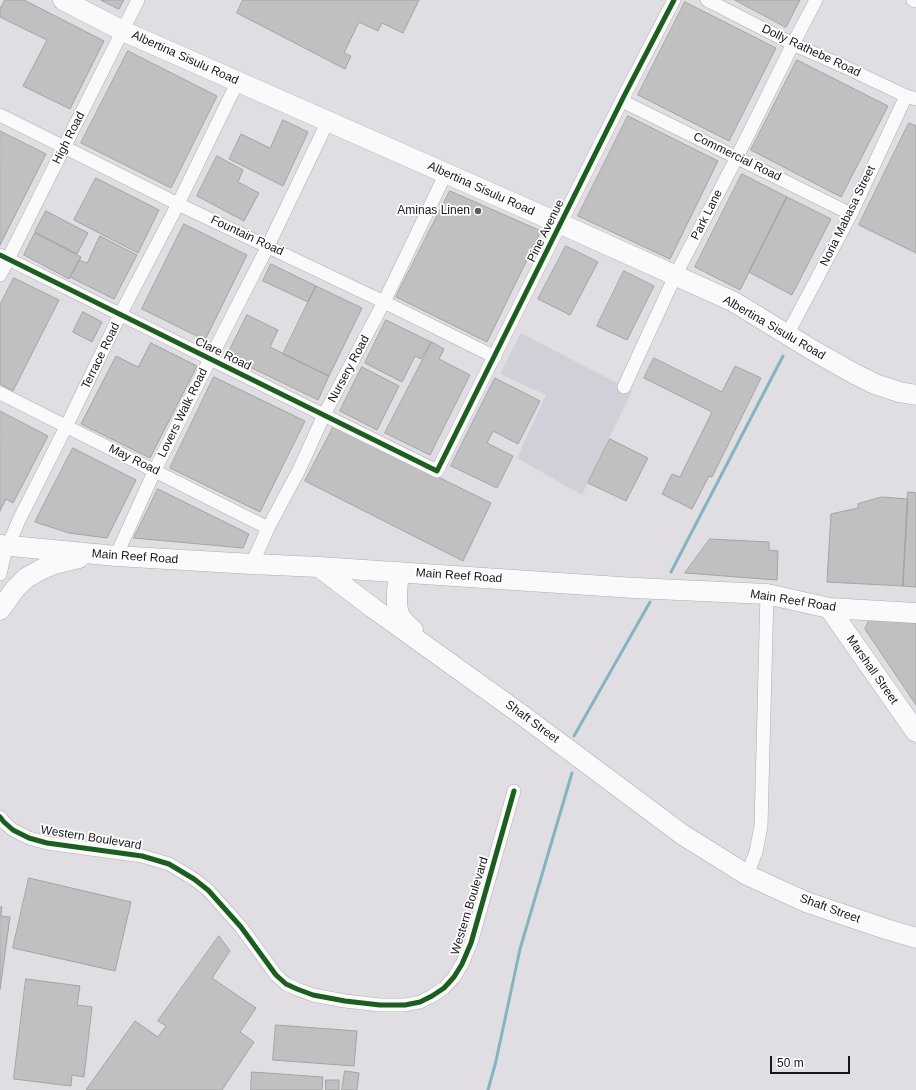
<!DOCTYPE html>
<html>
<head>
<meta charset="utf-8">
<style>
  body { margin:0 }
  #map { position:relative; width:916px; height:1090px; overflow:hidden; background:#e0dee2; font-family:Helvetica,sans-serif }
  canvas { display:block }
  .scale { position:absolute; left:770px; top:1056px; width:80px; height:18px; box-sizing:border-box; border:2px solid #171719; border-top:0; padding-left:5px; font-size:12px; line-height:14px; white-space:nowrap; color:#171719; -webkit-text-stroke:3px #fff; paint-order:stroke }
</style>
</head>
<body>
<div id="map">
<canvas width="916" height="1090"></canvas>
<div class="scale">50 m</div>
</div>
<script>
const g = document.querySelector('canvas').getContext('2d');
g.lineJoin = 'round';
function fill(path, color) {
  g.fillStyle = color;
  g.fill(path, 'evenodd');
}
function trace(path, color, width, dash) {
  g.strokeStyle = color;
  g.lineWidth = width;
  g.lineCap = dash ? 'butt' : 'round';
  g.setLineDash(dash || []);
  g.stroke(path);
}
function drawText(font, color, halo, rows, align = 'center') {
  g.font = font + ' Helvetica,sans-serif';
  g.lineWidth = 3.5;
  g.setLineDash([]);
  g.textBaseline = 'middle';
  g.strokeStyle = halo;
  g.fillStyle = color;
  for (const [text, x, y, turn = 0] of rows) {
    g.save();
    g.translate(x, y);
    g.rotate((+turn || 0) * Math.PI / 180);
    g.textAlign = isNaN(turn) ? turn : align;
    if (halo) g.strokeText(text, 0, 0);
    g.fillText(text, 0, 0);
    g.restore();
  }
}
fill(new Path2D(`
  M521 333 632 391 582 495 517 458 546 395 500 374Z`), '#d2cfd8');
trace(new Path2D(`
  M671 572 783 356
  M574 736 650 602
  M488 1090 496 1061 520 949 572 773`), '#85b4c0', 3);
const building = new Path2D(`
  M5 0H24L104 41 70 109 23 86 47 40 0 17V9Z
  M101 0H124L119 9Z
  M243 0H419L403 33 382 23 378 31 359 22 344 53 351 56 345 69 237 13Z
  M735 0H800L786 27Z
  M685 2 776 48 729 141 638 95Z
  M128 51 217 96 171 188 81 143Z
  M797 60 888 106 841 197 751 150Z
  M628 116 718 161 670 259 578 216Z
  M283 120 308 132 283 186 229 159 241 134 270 148Z
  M909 123 916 126V253L859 225Z
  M0 131 46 154 0 245Z
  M217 156 243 170 238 182 259 193 244 221 197 196Z
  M742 174 787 197 740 290 695 267Z
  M96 178 159 210 138 253 74 220Z
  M450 191 541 231 487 342 396 297Z
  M787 197 831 219 792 295 749 272Z
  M46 211 88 233 77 254 35 232Z
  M184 224 247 255 205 340 142 309Z
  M35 233 81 257 69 279 24 255Z
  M100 236 137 255 114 299 70 277 79 260 87 263Z
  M566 246 598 262 570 315 538 299Z
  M271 264 316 286 308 302 263 281Z
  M624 271 654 286 627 340 597 326Z
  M14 278 59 300 13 391 0 384V305Z
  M316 286 362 308 329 376 283 354Z
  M83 312 102 322 92 342 73 332Z
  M247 315 278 330 270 347 329 376 318 400 227 356Z
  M386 320 431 342 421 359 415 356 402 382 365 363Z
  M432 342 444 349 439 359 470 375 430 455 385 433Z
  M151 343 197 366 150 458 81 424 116 356 138 367Z
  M654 358 722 392 735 366 761 378 712 477 709 476 692 509 662 494 672 474 680 477 712 412 644 378Z
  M362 367 399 386 377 430 340 411Z
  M214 377 305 421 260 512 170 468Z
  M495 378 540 401 518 444 493 431 487 443 513 456 497 488 451 466Z
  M0 411 48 436 13 503 6 499 0 511Z
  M334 426 491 503 463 561 305 481Z
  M610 439 648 458 626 501 588 483Z
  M73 448 136 480 107 538 69 533 35 522Z
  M158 489 249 534 243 548 134 538Z
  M908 492 916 493V587L903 586Z
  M882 497 908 499 903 586 827 582 831 514 858 508V504Z
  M710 539 769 542V550L778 551 777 580 685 573Z
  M870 619 916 623V705L865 629Z
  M29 878 131 902 115 971 13 948Z
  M0 907H2L1 916 10 917 0 989Z
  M219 936 230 951 212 978 256 1008 240 1032 254 1042 222 1090H86L135 1021 158 1037 166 1026 158 1021Z
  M26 979 80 986 77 1005 92 1007 84 1077 72 1075 71 1086 14 1079Z
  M276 1025 357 1031 354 1066 273 1060Z
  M345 1071 359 1073 357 1090H342Z
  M252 1072 323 1077 322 1090H251Z
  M326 1080H339V1090H326Z`);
fill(building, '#c1c0c0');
trace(building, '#a4a2a3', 1);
const minor = new Path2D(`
  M707 0 793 44 845 67 906 96 916 99
  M913 0 916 1
  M622 101 851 214
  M0 115 178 204 384 302 495 357
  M0 255 437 471 624 96 674 0
  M0 275 138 0
  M787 335 851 214 906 96
  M624 387 675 276 737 157 793 44 816 0
  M0 393 268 528
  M116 556 155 470 210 359 268 246 328 121
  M252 564 268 528 299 470 324 415 384 302 446 173
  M0 574 4 556 19 520 66 427 120 315 178 204 238 81
  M0 817 4 822 13 830 29 838 47 843 142 856 169 864 194 879 208 890 241 927 276 975 286 984 297 989 313 995 345 1001 380 1005H405L420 1002 432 996 444 988 454 977 462 964 471 943 514 791
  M747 875 756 852 761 826 767 594`);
const primary = new Path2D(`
  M63 0 123 31 561 224 734 302 814 351 853 373 875 384 899 392 916 395
  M0 545 116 556 252 564 319 567 634 588 767 594 829 608 916 613
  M319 567 373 608 522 715 683 835 747 875 806 902 886 929 916 938
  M399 572C398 585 394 603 400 616 403 622 409 626 413 630
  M829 608 916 732
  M0 610 15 589 26 578 42 569 54 564 79 558`);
trace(minor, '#aeacaf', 14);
trace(primary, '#aeacaf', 21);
trace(minor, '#fafafb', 13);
trace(primary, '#fafafb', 20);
trace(new Path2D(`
  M0 255 437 471 624 96 674 0
  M0 817 4 822 13 830 29 838 47 843 142 856 169 864 194 879 208 890 241 927 276 975 286 984 297 989 313 995 345 1001 380 1005H405L420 1002 432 996 444 988 454 977 462 964 471 943 514 791`), '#1b5e20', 5);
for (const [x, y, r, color] of [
  [478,211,4,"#5d5d5f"]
]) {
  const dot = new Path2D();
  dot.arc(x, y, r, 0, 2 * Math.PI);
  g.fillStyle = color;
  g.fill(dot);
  trace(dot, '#fff', 1.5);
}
drawText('12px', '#171719', '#fff', [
  ["Dolly Rathebe Road",811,51,25],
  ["Albertina Sisulu Road",185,58,24],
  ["High Road",69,138,-63],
  ["Commercial Road",737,157,26],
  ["Albertina Sisulu Road",481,189,24],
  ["Park Lane",707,215,-63],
  ["Noria Mabasa Street",848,216,-64],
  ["Pine Avenue",546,231,-64],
  ["Fountain Road",247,236,25],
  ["Albertina Sisulu Road",774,328,30],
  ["Clare Road",223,354,26],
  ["Terrace Road",101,356,-64],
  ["Nursery Road",349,369,-62],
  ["Lovers Walk Road",183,413,-64],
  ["May Road",134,460,26],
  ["Main Reef Road",135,557,4],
  ["Main Reef Road",459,576,4],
  ["Main Reef Road",793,601,9],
  ["Marshall Street",872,670,55],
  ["Shaft Street",532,722,36],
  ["Western Boulevard",91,838,9],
  ["Western Boulevard",470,906,-73],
  ["Shaft Street",830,909,20]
]);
drawText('12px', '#171719', '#fff', [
  ["Aminas Linen",470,211]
], 'right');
</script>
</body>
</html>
